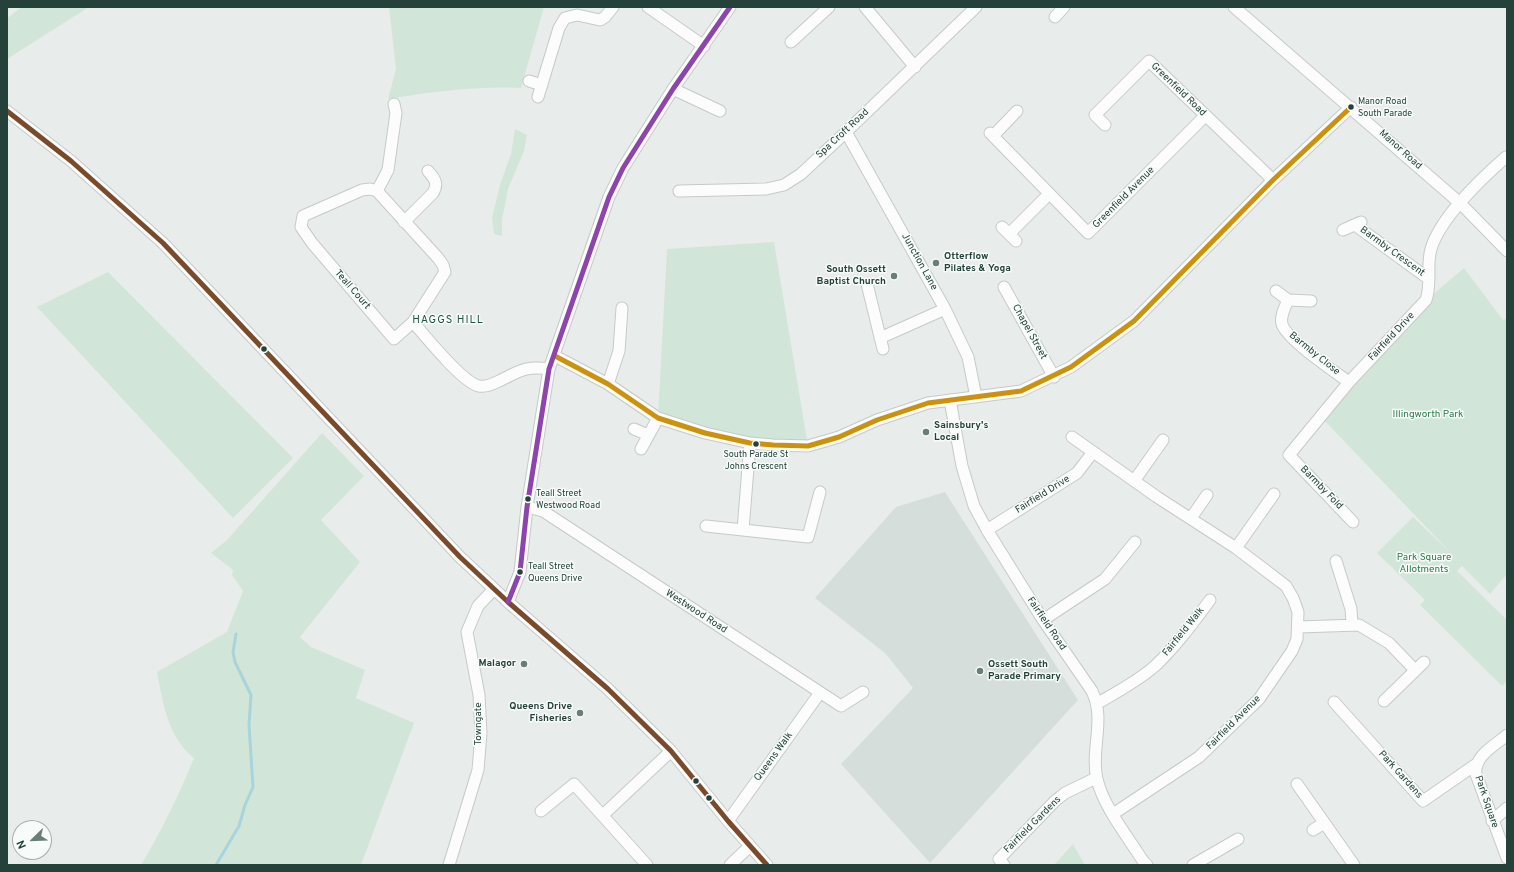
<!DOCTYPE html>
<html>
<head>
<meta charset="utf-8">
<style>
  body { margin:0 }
  #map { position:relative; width:1514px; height:872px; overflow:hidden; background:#e8edeb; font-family:Overpass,sans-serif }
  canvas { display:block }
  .frame { position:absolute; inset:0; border:8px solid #24423a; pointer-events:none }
  .north { position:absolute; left:12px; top:820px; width:40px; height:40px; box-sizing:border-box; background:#f7fbf9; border:1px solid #a3b1ad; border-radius:50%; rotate:247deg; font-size:11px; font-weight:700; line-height:16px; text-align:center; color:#24423a }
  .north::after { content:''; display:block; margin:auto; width:14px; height:18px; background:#697e78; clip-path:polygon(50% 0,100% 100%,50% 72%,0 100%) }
</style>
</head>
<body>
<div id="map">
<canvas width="1514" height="872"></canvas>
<div class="frame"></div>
<div class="north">N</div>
</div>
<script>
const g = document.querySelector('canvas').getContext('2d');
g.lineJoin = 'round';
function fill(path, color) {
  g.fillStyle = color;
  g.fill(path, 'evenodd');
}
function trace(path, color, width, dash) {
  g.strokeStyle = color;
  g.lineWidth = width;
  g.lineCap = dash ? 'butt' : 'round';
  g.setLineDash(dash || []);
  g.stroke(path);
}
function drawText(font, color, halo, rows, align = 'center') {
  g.font = font + ' Overpass,sans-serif';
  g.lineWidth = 3;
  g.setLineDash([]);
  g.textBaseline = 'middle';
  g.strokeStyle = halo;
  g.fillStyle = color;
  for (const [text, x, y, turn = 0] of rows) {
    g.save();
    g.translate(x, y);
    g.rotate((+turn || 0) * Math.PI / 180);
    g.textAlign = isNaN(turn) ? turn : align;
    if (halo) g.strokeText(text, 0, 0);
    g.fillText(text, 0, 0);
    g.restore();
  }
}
fill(new Path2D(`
  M945 492 1078 700 930 863 841 764 913 688 886 654 815 598 896 507Z`), '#d6dedb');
fill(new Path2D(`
  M22 7H89L7 59V18Z
  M389 7H544L521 88C476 86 432 92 388 99L396 69Z
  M515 129 527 135 524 151 508 189 502 220V236L494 234 492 218 500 185 511 154Z
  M774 242 808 446 773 445 658 418 667 249Z
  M1464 268 1503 320 1507 318V574L1490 594 1462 566 1457 571 1507 620V681L1502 686 1420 605 1425 600 1377 553 1413 517 1451 553 1321 417 1426 300Z
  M108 272 293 458 233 518 37 307Z
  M322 433 364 476 321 520 360 562 300 637 311 647 365 670 356 698 414 723 361 865H141C162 830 179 795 194 758 168 738 163 703 157 672L227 632 243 591 232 575 233 570 211 553 227 540Z
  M1073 844 1085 865H1054Z`), '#d1e6d8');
trace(new Path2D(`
  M216 865 239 826 245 805 253 787 249 725 251 695 235 662 233 652 236 634`), '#a9d4db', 3);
const minor = new Path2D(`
  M648 7 704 46
  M865 7 915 67
  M1234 7 1461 204 1507 251
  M1055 17 1064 7
  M791 42 829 7
  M529 81 542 85
  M673 89 720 111
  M538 97 559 28 565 18 577 15 600 20 605 17 613 7
  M7 111 71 161 163 243 460 557 508 602 608 689 671 751 728 821 767 865
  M1105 125 1095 115 1149 61 1273 180
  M846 132 945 309 968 357 976 397
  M990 133 1088 233 1205 116
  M993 136 1017 111
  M370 189 377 191 438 258 443 265 445 272 413 322 394 339 312 243 301 227 303 216 362 190Z
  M377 191 388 170 396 113 394 104
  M679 191 766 189 784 185 801 174 846 132 976 7
  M404 222 433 193C439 183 434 178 428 171
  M1355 225 1429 279
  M1002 227 1016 241
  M1343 230 1361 222
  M1009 234 1049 194
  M867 284 883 349
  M1004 287 1054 377
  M1276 291 1288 300 1311 301
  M1288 300C1285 307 1280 316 1282 324 1286 339 1335 372 1349 382
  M413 322C425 336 463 383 479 386 485 387 491 385 497 382 518 372 525 365 549 369
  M880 338 945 309
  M555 356 608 384 658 418 705 433 750 443 773 445 808 446 839 437 877 420 928 403 1021 391 1071 367 1134 321 1273 180 1351 107
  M608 384 619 351 622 308
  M950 400 962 466 974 506 987 530 1043 620 1092 691C1106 720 1090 750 1097 779 1103 806 1128 837 1143 861L1147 865
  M634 429 648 435
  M1072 437 1157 497 1236 548 1265 570 1286 586 1293 598 1298 612 1297 639 1292 651 1259 699 1199 757 1113 814
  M641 449 658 418
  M1134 481 1163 440
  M527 507 543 511 841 706 863 692
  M1191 518 1207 495
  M1353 522 1289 455 1349 382 1426 300C1432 284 1426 266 1431 249 1440 218 1482 178 1506 157
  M706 526 808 537 820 492
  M743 530 750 443
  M987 530 1077 473 1093 452
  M1236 548 1274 494
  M1336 561 1351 609 1352 624
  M508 602 520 572 527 507 549 369 609 197 623 168 673 89 730 7
  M1043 620 1105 579 1135 542
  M1298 627 1359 625 1389 643 1415 670
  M1384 701 1424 662
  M1334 702 1423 801 1475 765
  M1098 703C1117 692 1138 681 1155 666 1176 646 1193 623 1210 600
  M1507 735C1494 746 1474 756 1476 774L1507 858
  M1297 784 1354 865
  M541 811 574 784 647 865
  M603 815 671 751
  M728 821 819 694
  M1492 821 1507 808
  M1313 830 1324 823
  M449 865 478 770 481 733 479 695 467 632 478 606 494 589
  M730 865 750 846
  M1004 865 999 859 1055 801 1065 793 1096 778
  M1193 865 1238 839`);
trace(minor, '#c5cac8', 13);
trace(minor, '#fcfcfc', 11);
trace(new Path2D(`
  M7 111 71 161 163 243 460 557 508 602 608 689 671 751 728 821 767 865`), '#7a4b2a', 5);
trace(new Path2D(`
  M555 356 608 384 658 418 705 433 750 443 773 445 808 446 839 437 877 420 928 403 1021 391 1071 367 1134 321 1273 180 1351 107`), '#cd920c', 5);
trace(new Path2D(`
  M508 602 520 572 527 507 549 369 609 197 623 168 673 89 730 7`), '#8e44ad', 5);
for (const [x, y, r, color] of [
  [1351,107,3.5,"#24423a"],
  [936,263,4,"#697e78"],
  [894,276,4,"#697e78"],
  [264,349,3.5,"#24423a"],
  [926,432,4,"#697e78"],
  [756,444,3.5,"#24423a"],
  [528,499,3.5,"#24423a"],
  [520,572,3.5,"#24423a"],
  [524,664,4,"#697e78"],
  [980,671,4,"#697e78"],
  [580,713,4,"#697e78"],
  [696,781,3.5,"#24423a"],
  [709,798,3.5,"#24423a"]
]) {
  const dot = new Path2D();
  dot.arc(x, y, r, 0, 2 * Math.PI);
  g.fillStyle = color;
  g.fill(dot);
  trace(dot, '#f7fbf9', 1.5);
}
drawText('9px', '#24423a', '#f7fbf9', [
  ["Manor Road",1358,102],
  ["South Parade",1358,114],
  ["South Parade St",756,455,"center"],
  ["Johns Crescent",756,467,"center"],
  ["Teall Street",536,494],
  ["Westwood Road",536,506],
  ["Teall Street",528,567],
  ["Queens Drive",528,579]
], 'left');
drawText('10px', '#24423a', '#f7fbf9', [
  ["Greenfield Road",1178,90,44],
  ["Spa Croft Road",843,134,-43],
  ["Manor Road",1400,150,42],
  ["Greenfield Avenue",1124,198,-45],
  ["Barmby Crescent",1392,252,36],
  ["Junction Lane",919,262,61],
  ["Teall Court",352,290,49],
  ["Chapel Street",1029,332,61],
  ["Fairfield Drive",1392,337,-47],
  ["Barmby Close",1314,354,39],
  ["Barmby Fold",1321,488,46],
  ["Fairfield Drive",1043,495,-32],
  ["Westwood Road",696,612,33],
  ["Fairfield Road",1046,624,56],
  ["Fairfield Walk",1184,632,-51],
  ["Fairfield Avenue",1234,723,-45],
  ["Towngate",479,724,-90],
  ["Queens Walk",774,757,-54],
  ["Park Gardens",1400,775,48],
  ["Park Square",1486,802,71],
  ["Fairfield Gardens",1033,825,-45]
]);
drawText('bold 10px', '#24423a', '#f7fbf9', [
  ["Otterflow",944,257],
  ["Pilates & Yoga",944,269],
  ["South Ossett",886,270,"right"],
  ["Baptist Church",886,282,"right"],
  ["Sainsbury's",934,426],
  ["Local",934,438],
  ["Malagor",516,664,"right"],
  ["Ossett South",988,665],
  ["Parade Primary",988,677],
  ["Queens Drive",572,707,"right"],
  ["Fisheries",572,719,"right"]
], 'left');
drawText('10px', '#2d7a4b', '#f7fbf9', [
  ["Illingworth Park",1428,415],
  ["Park Square",1424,558],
  ["Allotments",1424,570]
]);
g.letterSpacing = '1px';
drawText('11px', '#1f5548', '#f7fbf9', [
  ["HAGGS HILL",448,321]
]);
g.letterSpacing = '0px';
</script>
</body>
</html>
